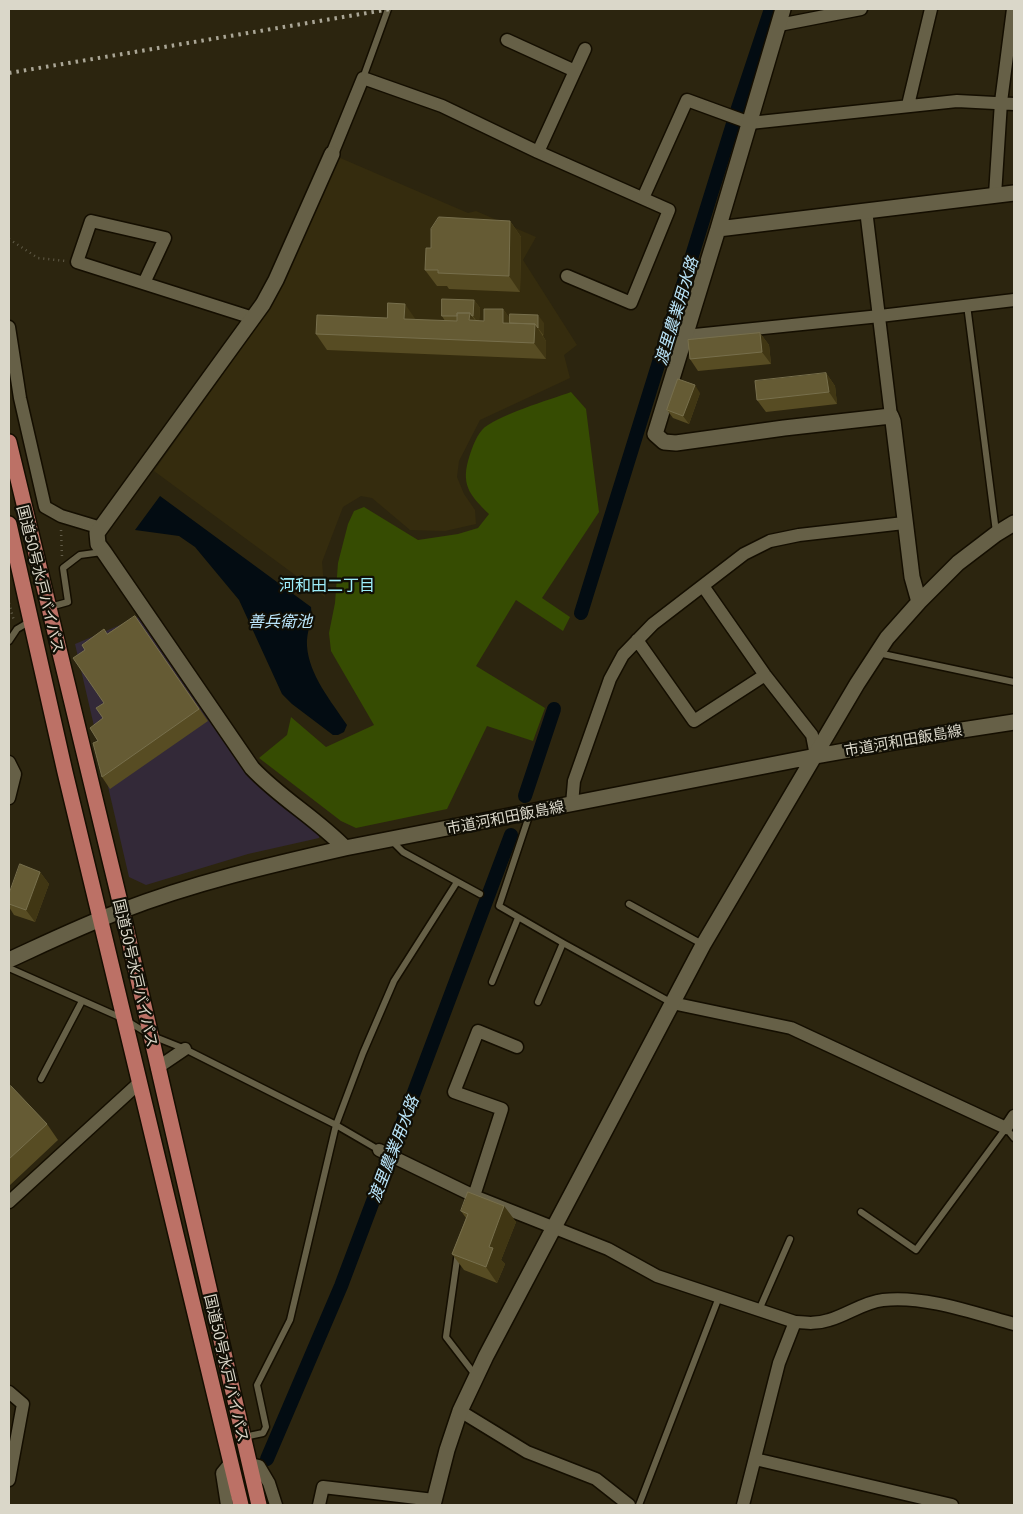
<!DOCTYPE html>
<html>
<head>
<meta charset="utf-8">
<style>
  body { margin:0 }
  #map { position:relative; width:1023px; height:1514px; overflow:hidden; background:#2c250f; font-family:Georgia,serif }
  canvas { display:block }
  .frame { position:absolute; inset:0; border:10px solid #dad7c9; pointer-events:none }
</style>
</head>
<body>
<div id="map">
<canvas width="1023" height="1514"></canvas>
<div class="frame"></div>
</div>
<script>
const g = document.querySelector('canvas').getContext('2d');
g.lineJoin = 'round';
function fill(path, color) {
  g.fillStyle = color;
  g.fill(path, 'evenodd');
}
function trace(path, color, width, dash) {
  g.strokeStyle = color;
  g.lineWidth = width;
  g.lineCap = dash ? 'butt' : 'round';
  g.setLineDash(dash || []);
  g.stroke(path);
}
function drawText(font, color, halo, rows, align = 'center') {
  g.font = font + ' Georgia,"Noto Sans JP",serif';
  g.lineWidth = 4.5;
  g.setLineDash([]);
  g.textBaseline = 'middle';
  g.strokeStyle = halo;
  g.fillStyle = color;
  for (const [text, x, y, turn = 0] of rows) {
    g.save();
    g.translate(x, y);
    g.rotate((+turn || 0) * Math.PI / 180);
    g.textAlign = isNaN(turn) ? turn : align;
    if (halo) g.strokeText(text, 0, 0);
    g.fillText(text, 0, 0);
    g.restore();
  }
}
fill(new Path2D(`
  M139 617 245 771 258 784 320 834 319 838 248 854 146 885 129 877 75 644Z`), '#332938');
fill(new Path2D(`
  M338 157 468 213 476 211 536 237 523 260 577 345 564 355 570 378 480 420 459 461 457 477 464 494 475 510 476 524 445 531 410 530 372 498 361 496 343 507 322 562 325 597 154 471 269 310Z`), '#352c0e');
fill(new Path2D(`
  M571 392 586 409 599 512 542 598 570 617 563 631 516 600 476 666 545 708 533 741 487 726 447 809 356 828 341 821 259 758 287 735 291 717 326 747 374 725 331 651 329 633 335 603 338 563 348 524 354 511 364 507 418 540 458 534 478 528 489 514C472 497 461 487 468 461 471 451 475 438 482 430 494 416 552 399 571 392Z`), '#364c02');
fill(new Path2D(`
  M160 496 311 607C313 620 306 632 307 646 309 675 331 701 347 725L344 732 338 735H333L292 704 282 694 239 600 195 547 179 536 135 530Z`), '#030c12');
trace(new Path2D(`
  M581 613 736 114 771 9
  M525 796 554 709
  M267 1459 341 1286 511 835`), '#030c12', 14);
const service = new Path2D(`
  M363 78 388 9
  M967 305 996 532
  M50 607 68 602 63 568 80 555 102 552
  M9 641 17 629 29 622
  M878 653 1014 682
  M530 813 499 906 563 943 672 1003
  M392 841 403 852 480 894
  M629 904 702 944
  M9 968 124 1019 150 1035 185 1049 336 1125 379 1150
  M492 982 518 918
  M538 1002 563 943
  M41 1079 82 1001
  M861 1212 916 1250 1006 1128 1014 1138
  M458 1252 446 1337 476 1376
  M759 1310 790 1239
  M244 1437 263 1433 266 1427 257 1385 290 1320 336 1125 363 1053 394 981 457 882
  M639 1505 719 1297`);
const minor = new Path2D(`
  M779 25 861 9
  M507 40 575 71
  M908 105 931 9
  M538 152 585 49
  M332 154 363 78 442 106 538 152 669 210 631 303 567 276
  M995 195 1001 102 1013 9
  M643 198 687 100 750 123 957 101 1014 104
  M866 210 891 416
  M144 283 165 238 91 221 77 262 253 318
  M9 327 20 398 45 507 61 516 101 528
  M685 336 880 316 1014 300
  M703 586 765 675 812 735 816 756
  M637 640 694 721 765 675
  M9 762 15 774 9 798
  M572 804 574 781 610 679 623 655 653 624 744 554 770 541 799 535 904 523
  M672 1003 791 1028 1006 1128 1014 1116
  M157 1068 185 1049
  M379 1150 474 1196 608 1249 657 1276 795 1322C807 1323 817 1324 829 1320 847 1315 864 1302 883 1300 924 1295 974 1313 1014 1324
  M474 1196 502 1109 454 1092 478 1031 517 1047
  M9 1202 139 1083
  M9 1392 23 1404 9 1480
  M460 1411 527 1452 596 1479 629 1505
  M755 1459 952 1505
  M250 1464 259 1466 269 1483 276 1505
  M227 1505 222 1473 231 1462
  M319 1505 323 1487 434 1500
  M743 1505 779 1363 795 1322`);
const tertiary = new Path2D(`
  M783 9 718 229 655 434 664 442 676 443 784 428 891 416 893 421 912 577 919 602
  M332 154 276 280 263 304 97 533 98 544 104 552 252 768C280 798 316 818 345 848
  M718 229 1014 193
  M9 960C46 943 83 925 121 911 193 883 270 865 345 848L816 756 962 730 1014 722
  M433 1505 447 1450 460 1411 486 1356 703 945 857 684 887 638 919 602 958 563 996 534 1014 523`);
const trunk = new Path2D(`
  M9 442 122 910 259 1505
  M9 524 65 772 241 1505`);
trace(service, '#140e00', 9);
trace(minor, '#140e00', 15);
trace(tertiary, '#140e00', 18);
trace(trunk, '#140e00', 18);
trace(new Path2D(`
  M9 239 38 258 66 261
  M61 530 62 557
  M9 603 14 621`), '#625c49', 2.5, [1, 4]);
trace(service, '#666047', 6);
trace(minor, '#666047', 12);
trace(tertiary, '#666047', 15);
trace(trunk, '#bc7166', 15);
trace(new Path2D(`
  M9 73 391 9`), '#aaa696', 4, [2.5, 5]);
fill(new Path2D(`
  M510 221 521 237 520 292 449 289 447 286H437L425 270 431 248Z
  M474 300 480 308 479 321H484L503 309 510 319 544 323 543 336 546 341V359L327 350 316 334 387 318 445 321 442 316Z
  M760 333 769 345 771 364 698 371 690 359Z
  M826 373 835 386 837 404 766 412 757 400Z
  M700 393 689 424 673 418 667 410Z
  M135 616 208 721 110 789 102 777 98 741 103 718 107 634Z
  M40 872 49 884 35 922 14 915 9 907V894Z
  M9 1087 47 1124 58 1140 9 1186Z
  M504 1206 516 1222 501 1260 505 1264 497 1283 464 1270 452 1254 466 1218 461 1211Z`), '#574c23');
fill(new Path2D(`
  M510 221 521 237 520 292 509 276Z
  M474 300 480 308 479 325 473 316Z
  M405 304 416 320 404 319Z
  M503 309 515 326 503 323Z
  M470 313 481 329 469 320Z
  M538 315 544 323V336L538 328Z
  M535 324 546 341V359L534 343Z
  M760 333 769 345 771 364 762 352Z
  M826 373 835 386 837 404 829 392Z
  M695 385 700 393 689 424 683 416Z
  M40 872 49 884 35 922 26 910Z
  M504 1206 516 1222 501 1260 505 1264 497 1283 486 1267 489 1247Z`), '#403613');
const building = new Path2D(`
  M439 217 510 221 509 276 438 273V270H425L426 248H431V229Z
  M442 299 474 300 473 316H472L470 313H457V316H442Z
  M388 303 405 304 404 319 457 321V313H470L469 320 484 321V309H503V323L535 324 534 343 316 334 317 315 387 318Z
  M510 314 538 315V328L535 324 510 323Z
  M760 333 762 352 690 359 688 340Z
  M826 373 829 392 757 400 755 381Z
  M678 379 695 385 683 416 667 410Z
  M135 616 199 709 102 777 93 743 98 741 90 728 103 718 96 708 104 703 73 658 85 650 82 645 104 629 107 634Z
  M20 864 40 872 26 910 9 904V894Z
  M11 1086 47 1124 9 1159V1087Z
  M468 1192 504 1206 489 1247 493 1248 486 1267 452 1254 468 1214 461 1211Z`);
fill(building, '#655b34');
trace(building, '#776f4c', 1);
drawText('15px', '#dad7c9', '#110f06', [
  ["国道50号水戸バイパス",41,579,76],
  ["市道河和田飯島線",903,740,-10],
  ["市道河和田飯島線",505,817,-11],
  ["国道50号水戸バイパス",136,973,77],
  ["国道50号水戸バイパス",227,1368,77]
]);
drawText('italic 16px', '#bae5fa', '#110f06', [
  ["渡里農業用水路",676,311,-73],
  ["善兵衛池",280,621],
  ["渡里農業用水路",393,1149,-69]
]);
drawText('16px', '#9dedf9', '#110f06', [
  ["河和田二丁目",327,585]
]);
</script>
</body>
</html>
